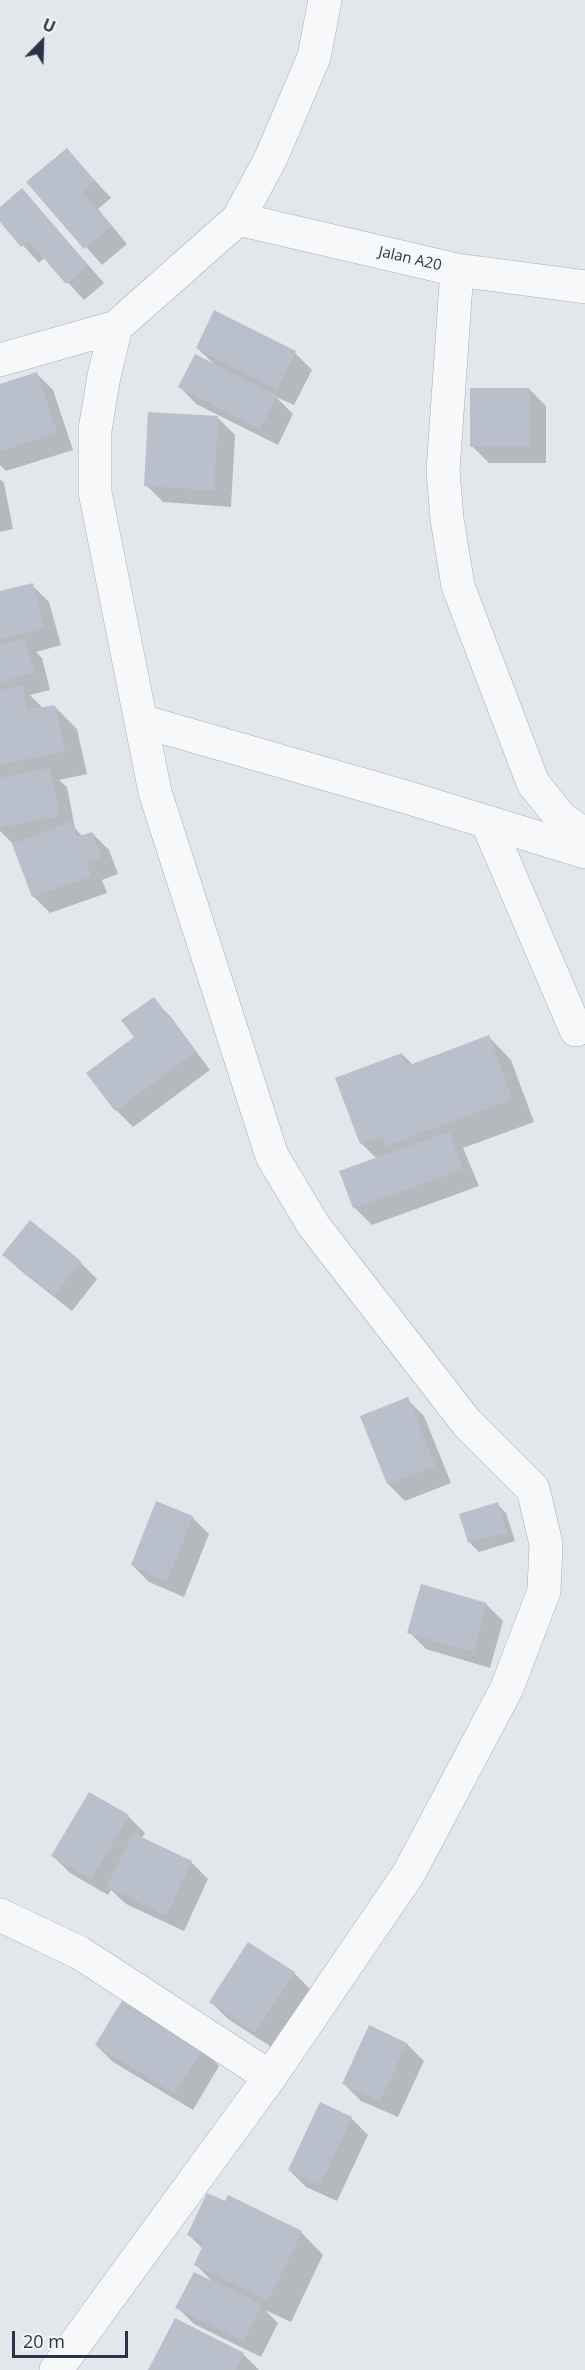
<!DOCTYPE html>
<html>
<head>
<meta charset="utf-8">
<style>
  body { margin:0 }
  #map { position:relative; width:585px; height:2370px; overflow:hidden; background:#e3e7ec; font-family:"Open Sans",sans-serif }
  canvas { display:block }
  .north { position:absolute; left:12px; top:12px; width:60px; height:60px; -webkit-text-stroke:4px #f3f6f9; paint-order:stroke; rotate:23deg; font-size:16px; font-weight:700; line-height:24px; text-align:center; color:#293546 }
  .north::after { content:''; display:block; margin:auto; width:21px; height:27px; background:#293546; clip-path:polygon(50% 0,100% 100%,50% 72%,0 100%) }
  .scale { position:absolute; left:12px; top:2331px; width:116px; height:27px; box-sizing:border-box; border:3px solid #293546; border-top:0; padding-left:8px; font-size:18px; line-height:21px; white-space:nowrap; color:#293546; -webkit-text-stroke:4px #f3f6f9; paint-order:stroke }
</style>
</head>
<body>
<div id="map">
<canvas width="585" height="2370"></canvas>
<div class="north">U</div>
<div class="scale">20 m</div>
</div>
<script>
const g = document.querySelector('canvas').getContext('2d');
g.lineJoin = 'round';
function fill(path, color) {
  g.fillStyle = color;
  g.fill(path, 'evenodd');
}
function trace(path, color, width, dash) {
  g.strokeStyle = color;
  g.lineWidth = width;
  g.lineCap = dash ? 'butt' : 'round';
  g.setLineDash(dash || []);
  g.stroke(path);
}
function drawText(font, color, halo, rows, align = 'center') {
  g.font = font + ' "Open Sans",sans-serif';
  g.lineWidth = 4.5;
  g.setLineDash([]);
  g.textBaseline = 'middle';
  g.strokeStyle = halo;
  g.fillStyle = color;
  for (const [text, x, y, turn = 0] of rows) {
    g.save();
    g.translate(x, y);
    g.rotate((+turn || 0) * Math.PI / 180);
    g.textAlign = isNaN(turn) ? turn : align;
    if (halo) g.strokeText(text, 0, 0);
    g.fillText(text, 0, 0);
    g.restore();
  }
}
fill(new Path2D(`
  M67 150 111 198 98 209 127 244 102 265 29 182Z
  M22 190 104 283 84 300 45 257 39 263 0 220V209Z
  M215 312 295 353 312 370 294 405 276 397 293 414 278 445 196 404 180 387 215 365 197 348Z
  M36 373 53 390 73 450 6 471 0 465V385Z
  M529 389 546 406V463H489L472 446Z
  M218 418 235 435 231 507 163 502 146 485Z
  M0 479 4 483 13 529 0 532Z
  M32 585 49 602 61 645 36 652 42 658 50 690 30 695 43 708 54 706 77 729 87 774 59 780 67 787 75 828 83 837 92 833 109 850 118 874 102 880 107 893 50 913 33 896 13 844 0 831V593Z
  M153 999 170 1016 210 1070 133 1127 116 1110 88 1073 136 1037Z
  M489 1037 511 1060 534 1122 463 1148 479 1186 372 1225 355 1208 341 1171 377 1159 361 1143 402 1054 413 1065Z
  M30 1222 80 1262 97 1279 72 1311 21 1271 4 1255Z
  M407 1399 424 1416 451 1483 405 1501 388 1484Z
  M497 1504 506 1513 515 1541 479 1552 470 1543 461 1515Z
  M192 1517 209 1534 184 1597 149 1582 132 1565Z
  M486 1604 503 1621 490 1668 426 1649 409 1632Z
  M128 1816 145 1833 141 1839 191 1862 208 1879 184 1931 126 1904 111 1890 108 1895 70 1873 53 1856Z
  M294 1973 311 1990 273 2048 228 2019 211 2002Z
  M370 2027 407 2044 424 2061 398 2117 361 2101 344 2084Z
  M96 2045 202 2049 219 2066 193 2110 113 2062Z
  M351 2118 368 2135 337 2201 306 2187 289 2170Z
  M225 2203 301 2232 323 2255 291 2322 265 2310 278 2323 261 2357 194 2324 177 2307 214 2283 196 2265 203 2249 189 2235Z
  M243 2354 259 2370H150Z`), '#0003');
fill(new Path2D(`
  M67 148 95 181 82 192 111 226 84 249 26 182Z
  M22 188 88 265 66 284 28 240 21 247 0 222V207Z
  M214 310 296 351 277 390 196 348Z
  M195 354 277 396 260 429 178 387Z
  M37 372 57 433 0 451V384Z
  M470 388H530V447H470Z
  M148 412 218 416 214 490 144 486Z
  M33 583 44 629 0 639V591Z
  M25 639 34 673 0 682V645Z
  M22 685 27 710 55 705 65 751 0 765V690Z
  M50 768 59 816 0 827V778Z
  M71 822 77 837 92 832 102 857 86 863 91 876 32 897 12 844Z
  M154 997 195 1052 115 1111 86 1073 134 1037 121 1020Z
  M489 1035 512 1099 386 1146 382 1136 360 1144 335 1078 402 1053 407 1066Z
  M449 1132 463 1169 353 1208 339 1171Z
  M30 1220 81 1261 54 1295 2 1255Z
  M408 1397 435 1466 387 1484 360 1416Z
  M156 1501 193 1516 167 1581 131 1565Z
  M498 1502 507 1532 468 1543 459 1514Z
  M421 1584 487 1603 473 1652 407 1633Z
  M89 1792 129 1815 91 1879 51 1856Z
  M133 1833 192 1861 166 1915 107 1887Z
  M248 1942 295 1972 255 2032 209 2002Z
  M123 1999 203 2048 175 2094 95 2045Z
  M369 2025 407 2043 380 2101 342 2084Z
  M320 2102 352 2117 320 2185 288 2170Z
  M207 2193 225 2201 228 2195 302 2231 268 2300 194 2265 204 2243 187 2235Z
  M194 2272 261 2305 244 2341 175 2308Z
  M175 2318 244 2353 235 2370H148Z`), '#bac0cb');
const minor = new Path2D(`
  M238 219 457 270 585 287
  M457 270 443 471 447 519 458 586 533 783 561 818 585 835
  M0 360 116 327
  M141 721 406 797 585 852
  M487 822 576 1030
  M0 1915 80 1953 270 2077
  M56 2370 270 2077 409 1873 507 1688 544 1591 546 1544 533 1489 467 1423 314 1226 272 1156 155 792 95 492V430L104 376 116 327 238 219 271 158 314 57 325 0`);
trace(minor, '#a7aeb7', 34);
trace(minor, '#f7f8fa', 33);
drawText('15px', '#293546', '#f3f6f9', [
  ["Jalan A20",410,259,13]
]);
</script>
</body>
</html>
